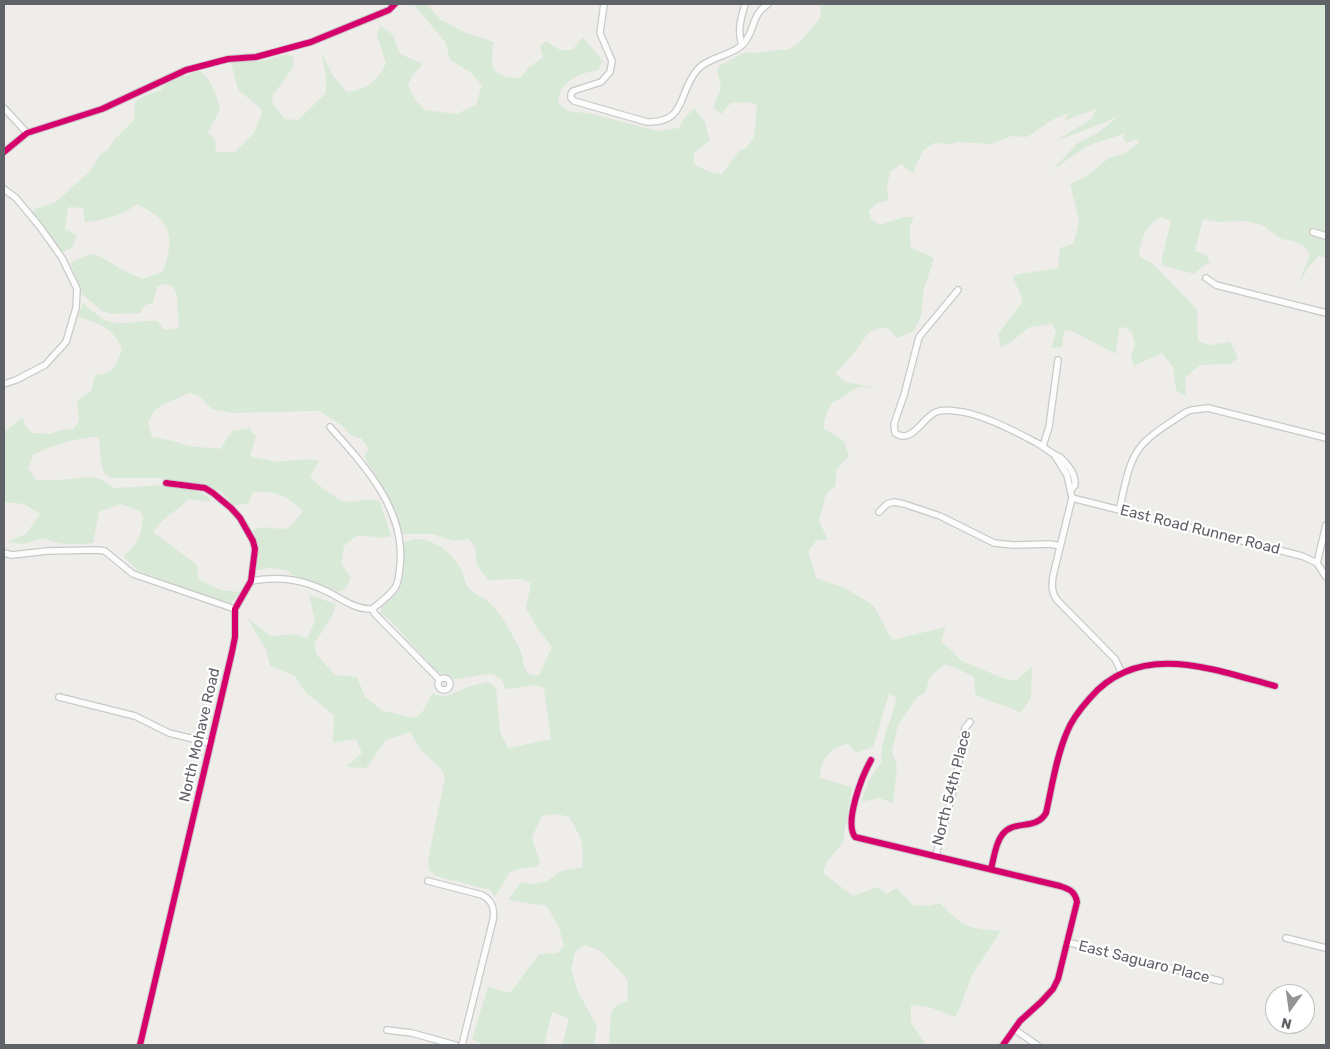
<!DOCTYPE html>
<html>
<head>
<meta charset="utf-8">
<style>
  body { margin:0 }
  #map { position:relative; width:1330px; height:1049px; overflow:hidden; background:#eeedea; font-family:Rubik,sans-serif }
  canvas { display:block }
  .frame { position:absolute; inset:0; border:5px solid #5f6267; pointer-events:none }
  .north { position:absolute; left:1265px; top:984px; width:50px; height:50px; box-sizing:border-box; background:#fff; border:1px solid #bfc0c2; border-radius:50%; rotate:194deg; font-size:14px; font-weight:700; line-height:20px; text-align:center; color:#5f6267 }
  .north::after { content:''; display:block; margin:auto; width:18px; height:22px; background:#919395; clip-path:polygon(50% 0,100% 100%,50% 72%,0 100%) }
</style>
</head>
<body>
<div id="map">
<canvas width="1330" height="1049"></canvas>
<div class="frame"></div>
<div class="north">N</div>
</div>
<script>
const g = document.querySelector('canvas').getContext('2d');
g.lineJoin = 'round';
function fill(path, color) {
  g.fillStyle = color;
  g.fill(path, 'evenodd');
}
function trace(path, color, width, dash) {
  g.strokeStyle = color;
  g.lineWidth = width;
  g.lineCap = dash ? 'butt' : 'round';
  g.setLineDash(dash || []);
  g.stroke(path);
}
function drawText(font, color, halo, rows, align = 'center') {
  g.font = font + ' Rubik,sans-serif';
  g.lineWidth = 4.5;
  g.setLineDash([]);
  g.textBaseline = 'middle';
  g.strokeStyle = halo;
  g.fillStyle = color;
  for (const [text, x, y, turn = 0] of rows) {
    g.save();
    g.translate(x, y);
    g.rotate((+turn || 0) * Math.PI / 180);
    g.textAlign = isNaN(turn) ? turn : align;
    if (halo) g.strokeText(text, 0, 0);
    g.fillText(text, 0, 0);
    g.restore();
  }
}
fill(new Path2D(`
  M413 4H426L441 20 466 33 494 42C490 67 490 77 520 78L528 68 543 57 540 46 546 41 560 50H572L583 37 603 61 598 70C578 74 560 80 558 103L568 111 593 114 657 131 679 128 683 120 694 108 705 122 710 141 694 153V164L707 171 722 174 739 151 746 148 754 137 757 106 750 102 731 103 721 114 713 108 721 87 717 71 720 65 746 52C760 55 773 48 788 50L801 41 821 17 820 4H1326V232L1314 229 1313 234 1326 238V258L1318 256 1308 268 1298 285 1310 254 1305 247 1293 241 1281 239 1262 225 1246 221 1218 222 1203 219 1195 251 1206 255 1210 263 1204 265 1194 274 1162 265V257L1171 221 1161 217C1145 225 1142 238 1139 255L1142 258 1152 263 1197 309 1198 341 1210 345 1230 342 1238 358 1230 364 1200 365 1185 378 1186 397 1176 390 1173 367 1162 353 1134 366 1131 357 1135 344 1132 333 1125 327 1119 328 1116 354 1072 331 1064 330 1062 347 1051 348 1056 332 1052 324 1030 327 1011 342 1001 347 998 334 1023 301 1013 277 1019 274 1058 268 1060 248 1073 244 1078 227 1079 220 1070 184 1085 177 1109 158 1124 154 1139 143 1137 139 1126 143 1123 137 1126 133 1087 146 1051 171 1078 143 1096 134 1118 117 1054 142 1091 119 1096 109 1064 121 1069 113 1052 120 1027 137 1012 136 991 144 957 142 951 144 934 143 923 151 915 167 914 174 901 164 890 172 887 187 888 200 876 204 869 211 871 219 879 225 904 217H914L910 225V246C918 254 925 251 934 259L924 288 921 316 914 331 897 338 890 330 882 327 868 333 855 352 835 374 846 382 877 388 858 387 831 404 826 415 823 428 844 441 849 456 836 470V485L826 494 819 521 828 540H817L808 551 816 578 845 588 874 606 892 640 946 627 941 641 962 661 1000 677 1016 681 1032 666 1031 698 1020 713C1004 703 991 704 975 694L974 677 956 668 945 664 930 677 925 693 918 696 898 725 892 752 897 767 893 803 879 798 861 802 869 780 882 761C879 739 894 719 896 697L889 694 873 747 856 753 848 744C830 748 820 759 820 778L852 787 843 842 827 862 823 873 853 896 878 887 887 894 896 888 913 905 927 906 940 903C963 928 968 928 1001 931L972 975 959 1010 955 1017 929 1007 911 1005V1023L926 1045H609L611 1013 616 1006 627 1001 628 980 601 951 585 945 575 952 571 970 578 992 597 1026 594 1044 562 1045 569 1019 552 1012 544 1045H483L472 1039 488 987 510 993 539 954 557 953 564 946 559 928 547 906 508 900 521 882 533 884 547 881 561 871 582 867C585 843 581 837 569 817L557 814 542 816 532 837 540 863 536 867 522 868 510 872 495 897 490 890 436 876 429 870 428 860 445 777 441 769 422 751 410 732 386 740 366 768 346 767 362 753 356 739 333 743 334 715 306 693 295 676 270 666 266 649 247 618 271 636 296 634 307 638 315 621 309 595 336 604 332 616 314 644 317 655 335 675 357 677 365 697 383 711 415 718 424 710 432 693 445 697 470 686 489 682 496 688 500 732 508 748 551 739 544 688 536 685 508 689 505 688 502 680 493 674H486L458 679H453L450 676 437 672 390 620 381 614C379 602 393 598 399 590 405 580 404 555 404 543 424 530 452 551 461 569 464 575 465 582 468 587 472 593 481 596 487 601 496 608 505 621 510 631 514 638 518 645 521 652 525 664 522 677 539 675L552 647 537 628 526 608 531 583 521 579 488 580 477 565 475 547 469 539 453 541 432 534H402L382 489 364 456 369 449 361 438H357L351 435 341 425 319 411 233 413 212 409 199 396 189 393 159 407 154 411 148 423 152 437 174 441 188 446 220 449 232 431 249 428 256 436 250 456 276 462 305 459 319 461 310 477C318 485 339 502 349 502 362 502 367 497 380 502L391 536 381 538 358 535 344 546 341 563 351 578 345 589 338 592 312 581 292 575 286 570 270 568 254 571 258 546 253 531C264 522 277 533 289 527 294 524 299 515 303 511 285 495 277 491 253 492L248 504 233 505 222 492 203 484 158 478H111L104 473 101 461 99 437C77 437 53 445 33 455L28 468 36 480H59L90 477 100 479 114 488 166 485 196 491 209 497 211 502 188 499C183 506 178 508 172 513 164 518 159 525 153 532L197 565 198 579 220 590 240 592 230 604 138 571 123 556C139 545 141 534 143 516L139 511 121 504 99 512 93 543C76 545 59 545 43 538L23 544 7 542 26 534 40 514 24 504 4 502V432L23 417 24 424 32 433 50 434 61 430 74 429 79 420 77 401 91 391 95 375C115 373 115 367 122 349 114 328 99 323 78 317L83 303C90 309 98 316 105 320 118 327 143 319 158 321L164 330 179 328 177 296 173 286 164 284 157 287 153 303 145 305 140 313 112 314 102 311 83 295 70 263 90 254 99 256 119 268 142 279 162 272C171 255 174 230 158 217 152 212 144 208 137 204 121 216 105 220 85 222L83 208 68 207 65 229 77 235 72 248 62 252 32 212 35 209 56 202 91 170 101 153 107 151 114 140 134 120 135 102 144 96 161 90 166 83 199 71C210 75 218 99 220 110L208 132 215 140 216 152H235L254 133 262 112 259 107 238 90 231 62 268 60 287 54 293 57 294 66 273 95 272 103 285 119 298 120 326 93V76L321 52 333 76 347 92C368 89 377 82 386 63L377 36 380 25 393 35 400 54 423 64 413 75 408 85 416 101 425 110 456 114 476 105 482 85 470 72 450 60 446 43Z`), '#d9e9d7');
const minor = new Path2D(`
  M604 4 600 33 612 61 610 72 601 82 573 91 571 94V98L574 101 647 122C688 123 677 92 698 69 711 55 737 56 747 39 756 24 752 15 768 4
  M742 45C737 31 741 18 745 4
  M4 108 27 133
  M4 152 27 133 102 109 186 70 228 59 256 57 311 42 389 10 395 4
  M4 189 16 198 40 227 62 258 77 289 76 308 66 342 45 365 16 380 4 384
  M1313 232 1326 236
  M1206 278 1216 285 1326 313
  M958 290 919 337 904 395 894 424 895 433C912 445 923 417 936 412 941 410 949 410 955 411 979 412 1016 432 1037 443 1045 447 1052 455 1060 457 1068 464 1076 475 1075 485L1071 490
  M330 427C365 466 406 510 400 566 399 573 399 582 395 588 389 596 380 603 372 609
  M1043 446 1049 427 1058 360
  M1055 456 1067 475 1072 498 1053 576C1052 585 1051 592 1057 600L1115 659 1122 673
  M1072 498 1302 556 1317 563 1326 577
  M1119 510C1125 488 1127 462 1142 445 1154 431 1172 422 1186 412L1192 410 1208 408 1326 438
  M879 512 887 504 894 502 904 504 940 516 994 543 1013 545 1050 544 1060 546
  M4 553 12 555 47 551 97 550 105 551 133 574 235 609
  M1317 563 1326 525
  M251 581C280 576 302 579 328 592 342 599 356 610 372 609
  M372 609 375 614 440 680
  M438 684a6 6 0 1 1 12 0a6 6 0 1 1-12 0Z
  M59 697 135 716 169 733 210 743
  M871 760C862 776 844 822 855 837L1060 886C1069 889 1075 891 1077 902L1058 979 1053 989 1041 1002 1020 1021 1003 1045
  M936 855 955 784 965 728 970 722
  M991 869C994 858 995 844 1002 835 1013 819 1036 831 1046 813 1052 787 1056 757 1067 732 1072 719 1081 708 1090 698 1140 640 1214 670 1275 686
  M428 881 482 895C492 900 495 910 493 920L462 1045
  M1286 938 1326 948
  M1067 942 1220 981
  M1014 1029 1037 1045
  M387 1030 412 1033 455 1045
  M140 1045 232 652 235 637V609L251 581 255 549 253 541 240 518 231 508 213 493 205 488 166 483`);
trace(minor, '#c9c9c9', 8);
trace(minor, '#fcfcfc', 5.5);
trace(new Path2D(`
  M4 152 27 133 102 109 186 70 228 59 256 57 311 42 389 10 395 4
  M871 760C862 776 844 822 855 837L1060 886C1069 889 1075 891 1077 902L1058 979 1053 989 1041 1002 1020 1021 1003 1045
  M991 869C994 858 995 844 1002 835 1013 819 1036 831 1046 813 1052 787 1056 757 1067 732 1072 719 1081 708 1090 698 1140 640 1214 670 1275 686
  M140 1045 232 652 235 637V609L251 581 255 549 253 541 240 518 231 508 213 493 205 488 166 483`), '#d6006c', 6);
drawText('15px', '#5f6267', '#fff', [
  ["East Road Runner Road",1200,530,14],
  ["North Mohave Road",200,735,-77],
  ["North 54th Place",952,788,-76],
  ["East Saguaro Place",1144,962,14]
]);
</script>
</body>
</html>
